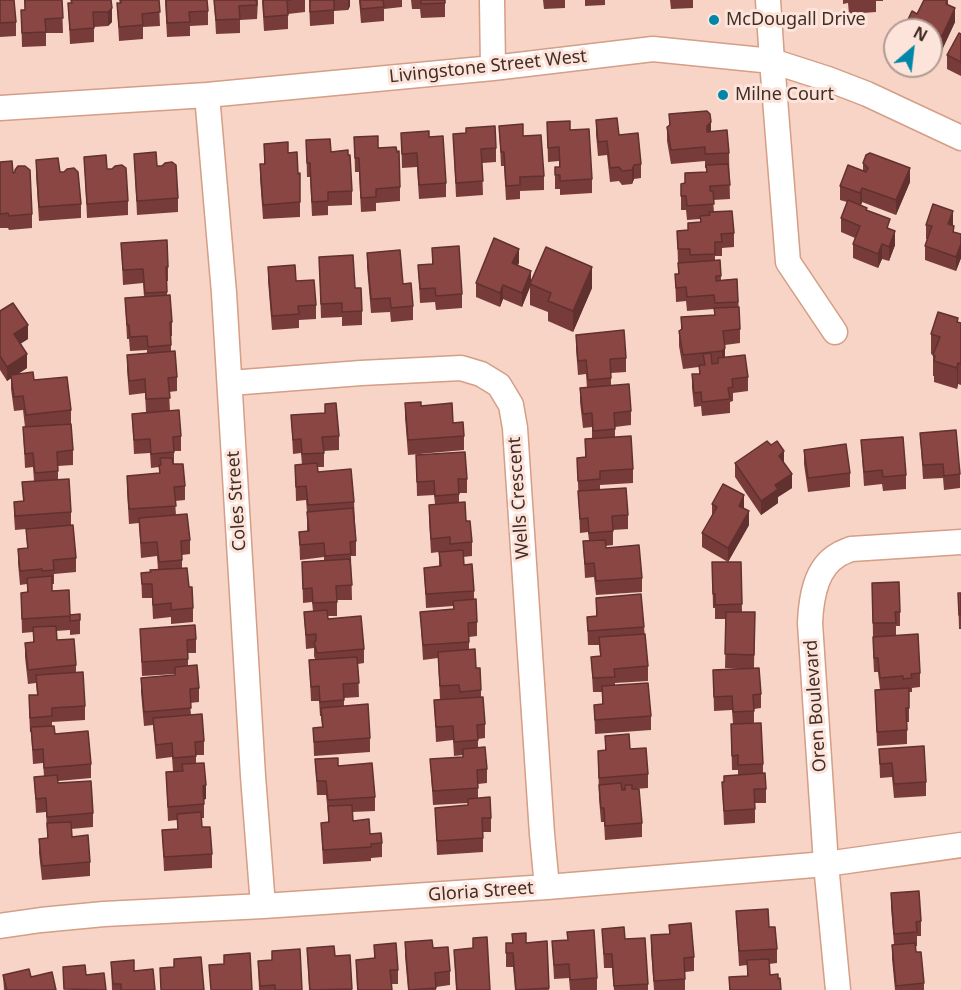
<!DOCTYPE html>
<html>
<head>
<meta charset="utf-8">
<style>
  body { margin:0 }
  #map { position:relative; width:961px; height:990px; overflow:hidden; background:#f7d4c6; font-family:"Noto Sans",sans-serif }
  canvas { display:block }
  .north { position:absolute; left:883px; top:18px; width:60px; height:60px; box-sizing:border-box; background:#fce4db; border:2px solid #b29b92; border-radius:50%; rotate:28deg; font-size:16px; font-weight:700; line-height:24px; text-align:center; color:#432d24 }
  .north::after { content:''; display:block; margin:auto; width:21px; height:27px; background:#0086a8; clip-path:polygon(50% 0,100% 100%,50% 72%,0 100%) }
</style>
</head>
<body>
<div id="map">
<canvas width="961" height="990"></canvas>
<div class="north">N</div>
</div>
<script>
const g = document.querySelector('canvas').getContext('2d');
g.lineJoin = 'round';
function trace(path, color, width, dash) {
  g.strokeStyle = color;
  g.lineWidth = width;
  g.lineCap = dash ? 'butt' : 'round';
  g.setLineDash(dash || []);
  g.stroke(path);
}
function fill(path, color) {
  g.fillStyle = color;
  g.fill(path, 'evenodd');
}
function drawText(font, color, halo, rows, align = 'center') {
  g.font = font + ' "Noto Sans",sans-serif';
  g.lineWidth = 6;
  g.setLineDash([]);
  g.textBaseline = 'middle';
  g.strokeStyle = halo;
  g.fillStyle = color;
  for (const [text, x, y, turn = 0] of rows) {
    g.save();
    g.translate(x, y);
    g.rotate((+turn || 0) * Math.PI / 180);
    g.textAlign = isNaN(turn) ? turn : align;
    if (halo) g.strokeText(text, 0, 0);
    g.fillText(text, 0, 0);
    g.restore();
  }
}
const minor = new Path2D(`
  M492 0 493 68
  M768 0 772 61 788 262 835 332
  M207 95 224 293 253 776 263 906
  M0 108 207 95 493 68 653 49 772 61 828 79 867 94 961 138
  M230 383 361 373 461 368 481 374 499 385 511 405 515 428 542 834 547 887
  M0 926 41 920 104 914 263 906 547 887 826 864 961 845
  M838 990 826 864 810 623C811 599 815 568 838 555 842 552 847 551 851 549L961 542`);
trace(minor, '#d49e87', 27);
trace(minor, '#fff', 24);
fill(new Path2D(`
  M0 0 16 22V36L0 37Z
  M24 0H62L63 33H46V46L22 47 21 10H25Z
  M71 0H111L112 22 108 26 94 27V42L70 44 68 3H71Z
  M119 0H159L160 26 143 27V39L119 41 117 3H120Z
  M165 0 208 11V25L190 26V36L167 37Z
  M214 0H258L257 19 240 20V33L216 34Z
  M262 0H305V12L288 14V29L264 31Z
  M309 0H350V6L348 10 334 11V24L310 26Z
  M359 0H402V7L384 9V21L361 23Z
  M411 0H445V17L421 18 420 9H412Z
  M543 0H565V8L544 9Z
  M585 0H605V5L585 6Z
  M670 0H693V8L671 9Z
  M843 0H883V1H876V12L849 14 848 3 843 4Z
  M948 0V5L955 22 942 50 931 45V30L917 14Z
  M961 34V76L947 69V55Z
  M669 114 711 132 729 153 730 199 713 200 714 212 734 233V247L722 248V256H715V260H720L721 280 737 279 740 329V343L725 345V357L748 377V391L733 393V401L730 402V413L702 416 701 406 694 407 692 388V374H699V367L683 369 679 346V331L681 329V317L714 315V309L687 311 686 301 676 302 675 274H678V263L677 231 688 230 700 222V219L687 220 686 210H681V184L685 183 706 172V168H705V161L671 164 667 141V127L669 125Z
  M596 120 619 135 641 164V178L634 179 632 184 622 185 619 181 610 182 607 155 598 156 596 134Z
  M547 122 570 130 592 179V193L560 195V189H555V167H559V161L548 162Z
  M499 126 523 136 544 176V190L520 191V199L506 200 504 166H501Z
  M401 133 429 137 446 183V197L419 199 417 167 402 168Z
  M466 133 496 148V162L482 163 483 195 456 197 453 134Z
  M354 137 378 148 400 187V201L376 203V211L361 212 359 172H355Z
  M306 140 331 152 352 191V205L328 206V215L312 216 310 177H307Z
  M264 144 288 153 298 174 300 173V217L263 219 260 178V164H264Z
  M134 154 157 166 178 198V212L137 215Z
  M84 157 107 169 128 201V215L87 218Z
  M36 160 60 172H64L81 204V218L39 221 36 174Z
  M0 162 13 173 32 214V228L9 230 8 228H0Z
  M863 163 910 182 896 215 862 202 861 206 890 229 895 245 889 261 882 259 878 268 853 258V244L855 238 841 232V218L847 202 840 200V186L863 170Z
  M926 225 953 226 954 232 961 234V258L956 271 925 260V246L927 239H926Z
  M121 243 168 267V281H167V295L172 322V336H171V351L177 377V391L169 392 170 411 181 436V451H174V464L185 486V500L175 501 176 515 190 540V554L182 555V568L189 587 193 608V622L171 624V617L153 619 152 598H142L141 573 150 572 158 570 157 556 141 558 139 523 129 524 127 490V476L159 474V467L151 468 150 453 134 454 132 414 146 412 145 393 129 395 127 369V355L147 353V350L130 351 129 339H127L125 298 144 297 143 283 123 285Z
  M432 248 462 294V308L436 310 435 302 420 303 418 265 432 264Z
  M367 253 413 306V320L391 322 390 312 371 313 367 267Z
  M319 257 355 288 362 311V325L342 326V317L321 318Z
  M519 263 517 265 531 283 592 288 573 332 548 321V312L530 305V286L522 307 503 299 500 307 476 297V283Z
  M268 267 296 281 316 305V319L299 320V328L272 330 268 281Z
  M0 311 28 339 21 343 27 368 18 374 34 380 71 410V424H67L73 450V465L58 466V479L71 512V525L76 558V572L54 574V584H52V591L70 615 80 614V634L70 635V630L56 631 57 640 76 665V673L85 706V720L52 722V726L55 734 91 764V778L58 781V783L93 813V827L71 829 72 837 90 862V876L42 880 39 853V839L47 838V831L46 812 36 813 34 777 44 776 43 763 33 764 31 732H30L29 709V695H37L36 683 28 684 25 657V643L33 642V632L22 633 21 593 27 592V584L20 585 18 563V549L27 548 26 529 15 530 14 516V502L23 501 22 482 34 481 33 467 25 468 23 427H25L23 410 14 411 11 389V378L7 381 0 370Z
  M958 322 961 323V385L958 384 957 389 934 382V376H933V355L931 354V334Z
  M576 335 626 358V372L611 373V386L631 411V425L615 427V437L633 469V483L600 485V490L628 515V529L613 530V545L605 546 606 548 642 578V592L596 595 594 577 585 578 583 541H589L588 532 580 533 577 458 585 457V439L592 438V427L583 428 580 402V388H587L586 374 578 375 576 349Z
  M405 403 421 406 464 436V450L408 455 405 417Z
  M325 404 339 436V450L324 451V467H318V472L354 502 356 541V556H351L352 600H337V616H328V619L364 649V663L358 664 359 697 344 698V706L370 738V752L314 756 313 728 322 727 321 716H320L319 701H311L309 660 315 659 314 656V648L306 649 304 612 313 611 312 602 303 603 302 562 324 561V557L300 560 299 532 307 531V512L306 500 296 501 295 465H302L301 453 293 454 291 415 325 413Z
  M920 433 960 474V488L944 490 943 478 923 479Z
  M861 440 906 475V489L883 491 882 484 864 486Z
  M804 450 850 473V487L808 492 804 464Z
  M416 455 467 479V493H459V502L466 521 472 542V556L463 557 464 565 474 591V599L477 622V636L469 637V650L476 668 481 690V697L485 724V738L478 739V748L487 769V783L478 784V798L491 818V832H483V852L437 855 435 808 468 805V803L433 805 430 759 463 757V755L454 756 453 740 436 742 434 700H440L438 658 423 660 420 612 453 609V606L426 608 424 568 439 566V552L431 553 429 519V505L435 504 434 495 417 496Z
  M784 462 792 488 778 497V503L761 515 735 477V463Z
  M712 504 744 509 749 525 728 562 702 547V533L712 515Z
  M712 562H741L742 612H755L754 668 761 694V708L754 709V723L763 764V773L766 789V803H755V823L724 825 722 782H724V776L738 775V770H732L731 724H733L732 710 714 711 713 670 741 669 725 668 726 619H715V608H713Z
  M872 583 900 612V626H896V635L920 673V687L912 688V692H909V722H907V744L877 746 875 690H880L878 672H874L873 651V637Z
  M958 593H961V629H959Z
  M596 598 644 627 648 666V681L615 683V685L651 716V730L595 734 594 705H602V692H593L591 657 600 656 599 645H588L587 617 596 616Z
  M140 629 196 639V653H188V666L199 688V702L190 703 191 715 204 741V755H196V763L206 799H204V818H201L202 827 212 854V868L164 871 162 830 177 829V820L168 821 166 772 173 771 172 757 156 759 153 725 144 726 141 692V678L175 675V674L142 676Z
  M605 736 630 749 648 774V788L634 789 642 823V837L605 840 604 822H601L599 799 598 751 605 750Z
  M879 749 926 782V796L894 798 892 777 880 778Z
  M315 759 338 766 375 797V811L352 812 353 821 382 843V857L371 858V861L323 864 321 823 328 822V814L326 795H317Z
  M891 893 921 921V936H917V946L915 947 916 952 924 983V990H895L892 959V945L894 944 891 907Z
  M736 911 769 927 777 949V963L769 964 770 975 778 979 781 990H729V977L747 976V965L739 966Z
  M669 925 694 957V971L685 972V990H654L651 950V935L669 934Z
  M602 929 625 939 648 984V990H614L612 968H604Z
  M512 934 526 943 547 941 549 990H515L513 967H506V943H512Z
  M473 938 490 990H456L454 950 473 949Z
  M552 941 597 978V990H570L569 978 554 979Z
  M405 942 433 948 450 971V985L436 987V990H408L405 956Z
  M374 945 398 970V984H391L392 990H357L356 960 374 958Z
  M307 948 335 956 350 955 352 990H309Z
  M272 951 302 990H259L258 961 272 960Z
  M111 962 134 971 155 990H112Z
  M3 975 31 977 56 990H4Z`), '#773c3a');
fill(new Path2D(`
  M348 0H350V6L348 10Z
  M112 8V22L108 26V12Z
  M955 8V22L942 50V36Z
  M711 122V136L707 140V126Z
  M634 165V179L632 184V170Z
  M910 168V182L896 215V200Z
  M862 188V202L860 207V193Z
  M953 211V225L948 238V224Z
  M895 231V245L889 261V247Z
  M882 244V259L878 268V254Z
  M961 244V258L956 271V257Z
  M519 249V263L512 277V263Z
  M592 267V288L573 332V311Z
  M531 271V285L522 307V293Z
  M503 285V299L500 307V293Z
  M28 325V339L14 348V334Z
  M725 348V362L722 365V351Z
  M27 354V368L7 381V367Z
  M958 363V384L957 389V368Z
  M784 451V465L779 456Z
  M792 474V488L778 497V503L761 515V501L775 485Z
  M744 495V509L739 506Z
  M749 511V525L728 562V548Z
  M206 785V799L203 800V786Z`), '#61312f');
const building = new Path2D(`
  M0 0H14L16 22 0 23Z
  M25 0H62L63 18 45 19 46 32 22 33 21 10H25Z
  M71 0H111L112 8 108 12H93L94 28 70 30 68 3H72Z
  M121 0H159L160 12 142 14 143 25 119 27 117 3H121Z
  M166 0H207L208 11 189 12 190 22 167 23Z
  M214 0H256L257 5 239 6 240 19 216 20Z
  M263 0H291H287L288 15 264 17Z
  M310 0H334V10L310 12Z
  M360 0H383L384 7 361 9Z
  M421 0H445V3L421 4Z
  M924 0H947L946 4 955 8 942 36 931 31V30H903L912 11 917 14Z
  M959 33 961 34V62L947 55Z
  M707 111 710 114 711 122 707 126V132L727 130 729 153 705 154V147L671 150 667 127 670 125 669 114Z
  M617 118 619 135 638 133 641 164 634 165 632 170 622 171 619 167 610 168 607 141 598 142 596 120Z
  M570 121V130L589 129 592 179 560 181V175H555V167H560L559 147 548 148 547 122Z
  M523 124V136L541 135 544 176 520 177V185L506 186 504 152H501L499 126Z
  M495 126 496 148 481 149 483 181 456 183 453 134 466 133V128Z
  M429 131V137L443 136 446 183 419 185 417 153 402 154 401 133Z
  M378 136V148L396 147 397 152 399 151 400 187 376 189V197L361 198 359 158H355L354 137Z
  M330 139 331 152 348 150V155H350L352 191 328 192V201L312 202 310 163H307L306 140Z
  M288 142V153L297 152 298 174 300 173V202L263 205 260 164H265L264 144Z
  M156 152 157 166H162L165 163 172 162 176 165 178 198 137 201 134 154Z
  M870 153 910 168 896 200 862 188 860 193 840 186 848 165 866 172 868 168 863 163 866 155Z
  M106 155 107 169H112L115 166 122 165 126 168 128 201 87 204 84 157Z
  M58 158 60 172H64L67 169 74 168 78 172 81 204 39 207 36 160Z
  M12 161 13 173 15 172V170L18 166H25L30 170 32 214 9 216 8 213 0 214V162Z
  M728 164 730 185 710 186V191H713L714 204 687 206 686 196H681V184L685 183V173L707 172 706 165Z
  M848 200 867 208 866 210 890 219 887 228 895 231 889 247 882 244 878 254 853 244 860 226 841 218Z
  M933 204 953 211 948 224 954 226 953 232 961 234V244L956 257 925 246 932 226 926 225Z
  M732 211 734 233 721 234 722 242H715V254L690 255V249H678L677 231 688 230V223L701 222 700 216 710 215 709 212Z
  M494 238 519 249 512 263 531 271 522 293 503 285 500 293 476 283Z
  M167 240 168 267H166L167 292 145 293 143 269 123 270 121 243Z
  M459 246 462 294 436 296 435 288 420 289 418 265 433 264 432 248Z
  M546 247 592 267 573 311 548 301 551 293 530 284Z
  M400 250 403 284 411 283 413 306 391 308 390 298 371 299 367 253Z
  M353 255 355 288H361L362 311 342 312V303L321 304 319 257Z
  M720 260 721 276H716V281L737 279 738 302 715 303 714 295 687 297 686 287 676 288 675 274H679L678 263Z
  M295 265 296 281 314 280 316 305 298 306 299 314 272 316 268 267Z
  M170 295 172 322H170L171 345 148 347 147 336 130 337 129 325H127L125 298Z
  M13 303 28 325 14 334 27 354 7 367 0 356V311Z
  M739 307 740 329 723 331 725 348 722 351 683 355 679 331 682 329 681 317 715 315 714 308Z
  M938 312 958 318 957 322 961 323V364L958 363 957 368 934 361 935 356 933 355 940 337 931 334Z
  M624 330 626 358 610 359 611 378 588 380 586 360 578 361 576 335Z
  M175 351 177 377 168 378 170 398 146 399 145 379 129 381 127 355Z
  M711 353 712 364 718 363V358L745 355 748 377 732 379 733 387 728 388 730 399 702 402 701 392 694 393 692 374H700L699 365H705L703 354Z
  M33 372 34 380 67 377 71 410 26 415 23 396 14 397 11 375Z
  M629 384 631 411 614 413 615 429 593 431 592 413 583 414 580 388Z
  M421 402V406L452 403 453 423 463 422 464 436 408 440 405 403Z
  M336 403 339 436 322 437 324 453 302 454 301 439 293 440 291 415 325 413V404Z
  M179 410 181 436 173 437 174 452 151 454 150 439 134 440 132 414Z
  M71 424 73 450 57 452 58 471 35 473 33 453 25 454 23 427Z
  M956 430 960 474 944 476 943 464 923 465 920 433Z
  M631 436 633 469 600 471V479L578 481 577 458 586 457 585 439Z
  M903 437 906 475 883 477 882 470 864 472 861 440Z
  M767 441 771 445 777 441 784 451 779 456 792 474 775 485 778 489 761 501 735 463Z
  M846 444 850 473 808 478 804 450Z
  M465 452 467 479H458L459 494 435 496 434 481 417 482 416 455Z
  M160 458H172L173 464H183L185 486 174 487 176 506 129 509 127 476 160 473 159 465H161Z
  M317 463 318 472 351 469 354 502 308 505 306 486 296 487 295 465Z
  M69 479 71 512 15 516 14 502 24 501 22 482Z
  M723 484 744 495 739 506 749 511 728 548 702 533 717 507 712 504Z
  M626 488 628 515 612 516 613 531 589 533 588 518 580 519 578 491Z
  M465 502 466 521H470L472 542 450 544V537L431 539 429 505Z
  M353 508 356 541 350 542 351 554 325 556 324 543 300 545 299 532 309 531 307 512Z
  M187 514 190 540 181 541 182 560 159 562 157 542 141 543 139 518Z
  M73 525 76 558 53 560 54 570 42 571V569L20 571 18 549 28 548 26 529Z
  M605 540 606 548 639 545 642 578 596 581 594 563 585 564 583 541Z
  M463 550 464 565 472 564 474 591 426 594 424 568 441 566 439 552Z
  M350 559 352 585 336 586 337 602 313 603 312 588 303 589 302 562Z
  M712 562H741L742 604 715 605V594H713Z
  M187 568 189 587H192L193 608 171 610V603L153 605 152 584H142L141 573 151 572 150 570Z
  M52 576V591L69 590 70 615 80 614V620L70 621V616L22 619 21 593 28 592 27 578Z
  M899 582 900 612H895L896 623H873L872 583Z
  M958 593H961V615H959Z
  M641 594 644 627 588 631 587 617 597 616 596 598Z
  M476 599 477 622 468 623 469 642 423 645 420 612 454 609 453 601Z
  M327 610 328 619 361 616 364 649 317 653 314 642 316 641V634L306 635 304 612Z
  M726 612H755L754 655 725 654Z
  M195 625 196 639 187 640 188 659 142 662 140 629Z
  M56 626 57 640 74 639 76 665 28 670 25 643 34 642 33 627Z
  M645 634 648 666 614 669 615 677 593 678 591 657 601 656 599 637Z
  M918 634 920 673 911 674 912 678 903 679V676L880 678 878 658H874L873 637Z
  M475 649 476 668H480L481 690 460 692 459 685 440 686 438 652Z
  M357 657 359 683 343 684 344 700 320 702 319 686 311 687 309 660Z
  M197 665 199 688 190 689 191 708 144 712 141 678 175 675V667Z
  M759 668 761 694 753 695 754 711 733 712 732 696 714 697 713 670Z
  M83 672 85 706 52 708V716L30 718 29 695H38L36 675Z
  M648 683 651 716 595 720 594 705 603 704 602 686Z
  M909 688V708H906L907 730 877 732 875 690Z
  M483 697 485 724 477 725 478 740 454 742 453 726 436 727 434 700Z
  M368 704 370 738 314 742 313 728 323 727 321 708Z
  M202 714 204 741 195 742 196 756 173 758 172 743 156 745 153 718Z
  M761 723 763 764 738 765V755L732 756 731 724Z
  M54 726 55 734 88 731 91 764 44 768 43 749 33 750 31 727Z
  M629 734 630 749 646 748 648 774 599 778 598 751 606 750 605 736Z
  M924 746 926 782 894 784 892 763 880 764 879 749Z
  M485 747 487 769 477 770 478 788 433 791 430 759 463 757V749Z
  M338 758V766L372 763 375 797 328 800 326 781H317L315 759Z
  M204 763 206 785 203 786 204 804 168 807 166 772 183 771 182 764Z
  M765 773 766 789H754L755 809 724 811 722 782H724V776Z
  M57 775 58 783 91 781 93 813 47 817 46 798 36 799 34 777Z
  M621 783 622 790H625V785H632V789H639L642 823 605 826 604 808H601L599 785Z
  M490 797 491 818H482L483 838 437 841 435 808 468 805V799Z
  M352 805 353 821 369 819 370 834 381 833 382 843 371 844V847L323 850 321 823 329 822 328 806Z
  M201 812 202 827H210L212 854 164 857 162 830 178 829 177 814Z
  M71 822 72 837 88 835 90 862 42 866 39 839 48 838 47 823Z
  M919 891 921 921 916 922 917 932 894 934 891 893Z
  M768 909 769 927H775L777 949 739 951 736 911Z
  M691 923 694 957 684 958 685 979 654 981 651 935 670 934 669 925Z
  M624 927 625 939 645 938 648 984 614 986 612 954H604L602 929Z
  M594 930 597 978 570 980 569 964 554 965 552 941 568 940 567 932Z
  M526 933V943L547 941 549 988 516 990 513 953H506V943H513L512 934Z
  M487 937 490 990H457L454 950 473 948V938Z
  M432 940 433 948 448 947 450 971 435 973 436 988 409 990 405 942Z
  M396 943 398 970H390L392 990H358L356 960 375 958 374 945Z
  M915 943 916 952H921L924 983 896 986 892 945Z
  M334 946 335 956 350 955 352 989 310 990 307 948Z
  M300 949 302 990H275V985L260 986 258 961 272 960V951Z
  M250 953 252 990H211L209 965 224 964V955Z
  M201 957 204 990H161L160 968 174 967V959Z
  M769 959 770 975 778 974V979L780 978 781 990H730L729 977 748 976 747 960Z
  M134 960V971L153 969 155 990H121V984H113L111 962Z
  M85 965 86 975 104 973 106 990 64 989 63 967Z
  M29 969 31 977 52 972 56 990H7L3 975Z`);
fill(building, '#8a4643');
trace(building, '#61312f', 1.5);
for (const [x, y, r, color] of [
  [714,20,6,"#0086a8"],
  [723,95,6,"#0086a8"]
]) {
  const dot = new Path2D();
  dot.arc(x, y, r, 0, 2 * Math.PI);
  g.fillStyle = color;
  g.fill(dot);
  trace(dot, '#fce4db', 2);
}
drawText('18px', '#432d24', '#fce4db', [
  ["McDougall Drive",726,20],
  ["Milne Court",735,95]
], 'left');
drawText('18px', '#432d24', '#fce4db', [
  ["Livingstone Street West",488,67,-6],
  ["Wells Crescent",519,498,-94],
  ["Coles Street",237,501,-94],
  ["Oren Boulevard",816,706,-94],
  ["Gloria Street",481,892,-4]
]);
</script>
</body>
</html>
